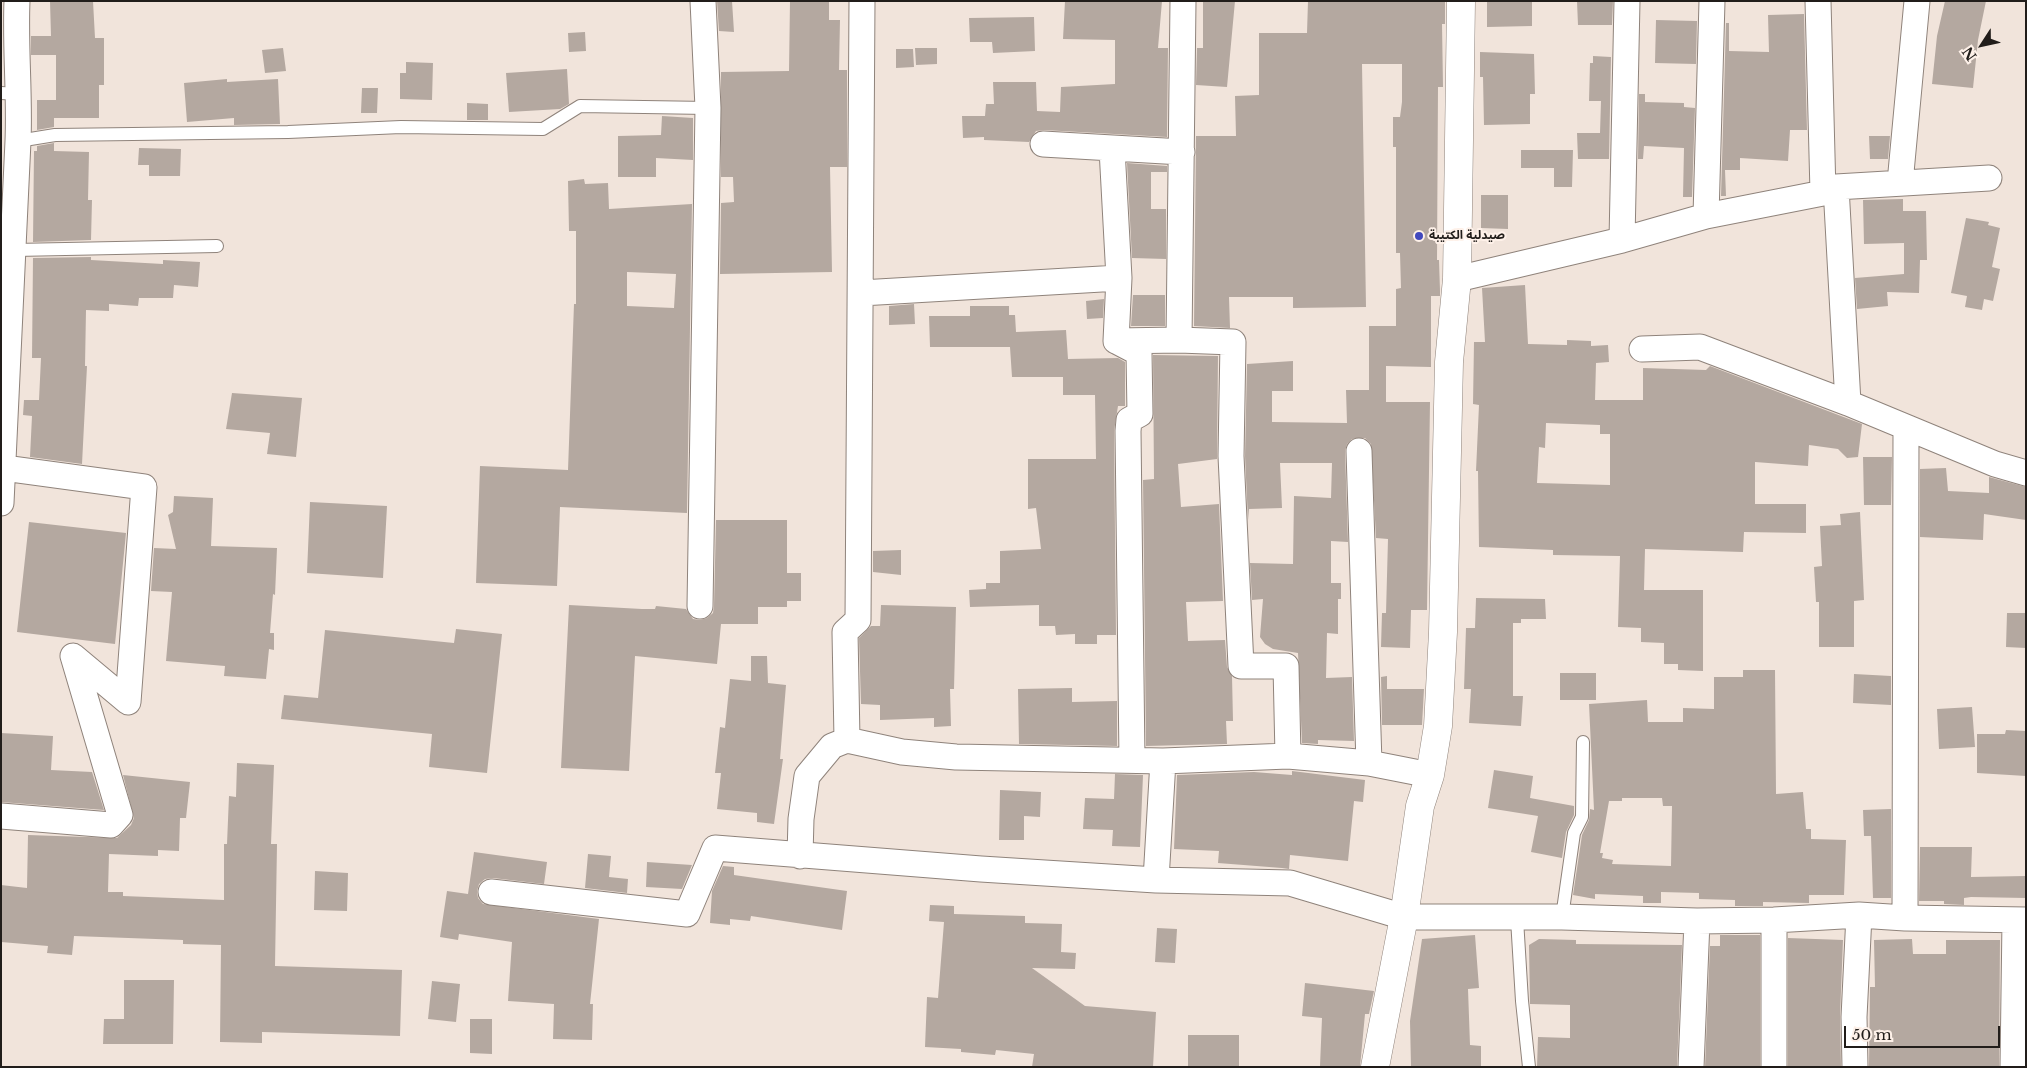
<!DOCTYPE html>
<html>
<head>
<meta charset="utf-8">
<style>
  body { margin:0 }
  #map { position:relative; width:2027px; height:1068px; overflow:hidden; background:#f1e4db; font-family:"Libre Baskerville",serif }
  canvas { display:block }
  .frame { position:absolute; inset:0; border:2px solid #211d1a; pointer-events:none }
  .north { position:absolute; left:1957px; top:20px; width:50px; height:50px; -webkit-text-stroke:4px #fef1e9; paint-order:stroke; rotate:235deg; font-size:14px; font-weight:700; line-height:20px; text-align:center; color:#211d1a }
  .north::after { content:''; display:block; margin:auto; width:18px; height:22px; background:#211d1a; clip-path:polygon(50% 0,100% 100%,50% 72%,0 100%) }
  .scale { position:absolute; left:1844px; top:1026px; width:156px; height:22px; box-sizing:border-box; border:2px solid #211d1a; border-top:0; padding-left:6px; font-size:15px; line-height:18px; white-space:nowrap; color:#211d1a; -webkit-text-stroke:4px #fef1e9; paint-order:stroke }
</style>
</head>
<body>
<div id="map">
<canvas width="2027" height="1068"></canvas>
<div class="frame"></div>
<div class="north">N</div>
<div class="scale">50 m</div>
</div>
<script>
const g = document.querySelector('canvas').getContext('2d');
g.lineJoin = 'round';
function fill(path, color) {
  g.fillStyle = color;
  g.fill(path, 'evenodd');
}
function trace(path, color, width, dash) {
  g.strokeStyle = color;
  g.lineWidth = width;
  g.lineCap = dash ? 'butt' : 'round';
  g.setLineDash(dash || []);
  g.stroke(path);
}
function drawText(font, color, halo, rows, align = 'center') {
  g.font = font + ' "Libre Baskerville","Noto Sans Arabic",serif';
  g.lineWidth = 4;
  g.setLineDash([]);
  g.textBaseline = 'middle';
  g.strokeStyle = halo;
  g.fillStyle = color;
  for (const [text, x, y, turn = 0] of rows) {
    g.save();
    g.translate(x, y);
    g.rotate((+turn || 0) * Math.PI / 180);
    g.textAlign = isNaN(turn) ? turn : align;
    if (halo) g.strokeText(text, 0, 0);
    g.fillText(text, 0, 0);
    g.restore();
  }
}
fill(new Path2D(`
  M50 1H93L95 38H104V85H99V118H54V127L37 130V100H56V55H31V36H51Z
  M717 1H732L734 32 719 31Z
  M790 1H829V20H840L839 70H847V167H830L832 272 720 274 721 203 734 202 733 177H721V72L789 71Z
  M1065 1H1162L1158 48H1168L1167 137 1044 130 1036 131 1029 142 984 140V137L963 138 962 116H985L986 104H994L993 82H1036L1037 111 1060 112 1061 87 1115 84V40L1063 39Z
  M1203 1H1235L1227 87 1196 85 1197 48H1203Z
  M1308 1H1445V24H1442L1443 87H1438L1437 260H1439L1440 291V296H1431V367L1386 366V402H1430L1427 610H1411L1410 648 1381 647 1382 613H1386L1388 539 1376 538 1371 444 1365 438 1352 439 1347 444 1345 451 1348 542 1331 541V583H1341V599H1338V634L1327 633 1326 678 1352 677 1354 741 1318 740V744L1302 743 1298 653 1273 649 1265 644 1260 637 1263 599 1252 600 1250 563 1293 564 1294 496 1331 498 1332 463H1280L1282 508 1249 509 1248 520 1245 456 1247 364 1293 361V391H1272V422L1347 423 1346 390H1369V326H1396V289L1401 288 1400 253H1396V147H1393V117H1400L1402 102V64H1362L1366 307 1293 308V297H1229L1230 328 1194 326 1196 136H1236L1235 96 1259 95V33H1307Z
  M1487 1H1532V26L1487 27Z
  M1577 1H1613L1612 25H1578Z
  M1945 1H1986L1978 40 1973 88 1932 84 1937 36Z
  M1804 14 1807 130H1790L1788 161 1740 158V170H1725L1726 196H1721L1726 23H1729V51L1769 52 1768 15Z
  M1034 17 1035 51 993 53 992 42H970L969 18Z
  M1656 20 1697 21 1696 64 1655 63Z
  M585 32 586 51 569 52 568 33Z
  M283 48 286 71 265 73 262 50Z
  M915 48H937V64L916 65Z
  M896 49H913L914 67 896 68Z
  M1480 52 1534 54 1535 94H1530V124L1484 125 1483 77H1480Z
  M1593 56 1611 57 1609 159H1578L1577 133H1600L1601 101H1589L1590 63H1593Z
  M406 62 433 63 432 100 400 99V73H406Z
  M567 69 569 104 560 109 509 112 506 73Z
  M227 79V82L278 79 280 124 234 125V118L187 122 184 83Z
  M362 88H378L377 113H361Z
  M1639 94H1645V102L1684 103V107L1695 108 1692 197H1683L1684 148 1644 146 1643 159H1638Z
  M467 103 488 104V120H467Z
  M662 116 693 118V160L656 158V177H618V136L661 135Z
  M1869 136H1890L1888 159H1870Z
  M54 143V151L89 152 88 200H92L91 240 33 242 34 151H37V146Z
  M139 148 181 149 180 176H149V165H138Z
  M1521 150H1573L1572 187H1554V168H1521Z
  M1127 163 1167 166V172H1151V209H1166V259L1132 258Z
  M584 179 585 184 608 183 609 209 692 204 687 513 560 507 557 586 476 583 480 466 568 470 574 304H576V231H569L568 181ZM627 272 676 274 674 308 627 306Z
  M1481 195H1508V229L1481 228Z
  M1903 199V211H1926L1927 260H1920L1919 293 1887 292 1888 306 1857 309 1855 278 1904 274V243L1864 244 1863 200Z
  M1966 218 1989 222 1988 225 2000 228 1992 267 2000 269 1993 301 1984 299 1982 310 1965 307 1967 296 1951 293Z
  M91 257V260L163 264V260L200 262 198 287 174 285 173 298H139L138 306 109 304V311L86 310 85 366H87L82 464 30 457 32 416 23 415 24 400H39L41 358H32L33 258Z
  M1525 285 1528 344 1567 345V340L1591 341V346L1608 345 1609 362 1596 363 1595 400H1643V368L1706 370 1710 366 1862 424 1858 457 1847 458 1838 449 1809 445 1808 466 1755 462V504H1806V533L1744 532 1743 552 1645 549 1644 590H1703V671L1678 670V664H1664V643L1641 642V628L1618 627 1620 556 1553 555V550L1479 547 1478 471H1476L1479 405 1473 404 1474 342H1485L1482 288ZM1546 423 1600 425V434H1610V485L1537 483 1539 447 1545 448Z
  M1133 295H1165V326H1131Z
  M1104 299 1103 318 1087 319 1086 301Z
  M914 304 915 324 889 325V306Z
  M970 306H1009V315H1015L1016 332 1066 330 1068 359 1118 358 1125 362V406H1118L1114 431 1116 635H1097V644H1075V634L1056 635 1055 626H1039V605L970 607 969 590 986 589V583H1000V551L1041 549 1036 508 1028 509V459H1096L1095 395H1063V377H1012L1010 347H930L929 316H970Z
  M1153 355 1218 356 1217 459 1178 464 1181 507 1219 504 1223 601 1186 602 1188 641 1225 640 1227 667 1232 676 1233 721H1226L1227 744 1146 746 1143 480 1154 479Z
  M232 393 302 398 296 457 267 454 270 433 226 429Z
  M1863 457H1892L1891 505H1864Z
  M1946 468 1948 491 1989 493V477L2026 487V520L1984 514 1983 540 1920 537V469Z
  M174 496 213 498 211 546 277 548 275 595 273 594 270 633H274V650L269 649 266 679 224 676 225 666 166 661 172 592 151 591 154 548 176 549 168 515 173 512Z
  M310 502 387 506 383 578 307 573Z
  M1860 512 1864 600 1854 601V647H1819V602H1816L1814 567 1822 566 1820 526 1841 525 1840 514Z
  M716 520H787V573H801V601H787V607H758V624H721L717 664 635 656 629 771 561 768 569 605 642 609H655L656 606 686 609 693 619 700 620 707 618 713 613 714 606Z
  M29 522 126 533 115 644 17 632Z
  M901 550V575L873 572V551Z
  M1476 598 1545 599 1546 619H1521V623H1513V696H1523L1521 726 1469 723 1471 689H1464L1466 628H1475Z
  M881 605 956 607 954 689H950L951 726 934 727V718L880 720V705L861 704 859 638 871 626H880Z
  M2007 613H2026V648L2006 647Z
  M456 629 502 634 487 773 429 767 432 734 281 719 284 695 318 698 325 630 454 643Z
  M751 656H767L768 683 786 685 780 759H783L774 824 757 822V813L717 809 721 773H715L720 727 725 728 730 679 751 681Z
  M1743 670H1775L1776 794 1803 792 1806 829H1811V839L1846 840 1844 895H1809V903L1763 902V906H1735V900L1699 899V893L1661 892V903H1643V896L1595 894V899L1573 895 1582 835 1589 820 1590 809 1594 810 1589 704 1647 700 1648 722H1683V708L1714 709V677H1743ZM1622 798H1662L1663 806H1672L1671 866 1612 864 1613 860 1602 858 1603 853H1600L1609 801H1622Z
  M1560 673H1596V700H1560Z
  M1854 674 1891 676V705L1853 703Z
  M1387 676V689H1424L1422 725H1382L1381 677Z
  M1072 688V702L1117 701V746L1019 744 1018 689Z
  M1972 707 1975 747 1939 749 1937 709Z
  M2006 730 2026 731V776L1977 773V734H2005Z
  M1 733 53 736 51 770 92 772 104 810 1 802Z
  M237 763 274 765 271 844H277L275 966 402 970 400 1036 262 1032V1043L220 1042 221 945 183 944V940L74 936 72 955 47 953 48 946 1 942V885L27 888 28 835 117 838 131 825 134 818 123 775 190 782 186 818H180L179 851 158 850V856L109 854 108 892H123V896L224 900V844H227L229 796 236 797Z
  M1494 770 1533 776 1530 798 1574 806V815L1566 832 1562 858 1531 852 1538 816 1488 808Z
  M1292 771 1365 780 1363 802 1354 801 1348 861 1290 855 1289 869 1282 868 1218 863 1219 851 1174 849 1177 775 1254 772 1292 775Z
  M1115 774 1143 775 1140 847 1112 846 1113 830 1083 829 1085 798 1114 799Z
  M1000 790 1041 792 1040 817 1024 816V840H999Z
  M1891 809V898H1873L1871 836H1864L1863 810Z
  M1920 847H1972L1971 877 2026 876V898L1971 897 1964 898V905L1944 904V901H1919Z
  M474 852 547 862 544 884 493 878 485 879 479 884 477 891 478 898 483 904 599 919 590 1004H593L592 1040 553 1039 554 1004 508 1001 512 942 459 934 458 940 440 937 447 891 468 894Z
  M588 854 611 856 609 877 628 879 627 893 585 888Z
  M647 862 692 865 682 889 646 887Z
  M723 866 734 867V875L847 891 842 930 751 916 750 921 730 919V925L710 923 712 891Z
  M315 871 348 873 347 911 314 910Z
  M930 905 954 906V914L1025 916V923L1062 924 1061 952 1076 953 1075 969 1032 968 1085 1006 1156 1012 1153 1067H1032L1034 1054 996 1050 995 1055 961 1052V1049L925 1047 927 997 938 998 944 922 929 921Z
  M1157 928 1177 929 1175 963 1155 962Z
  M1475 935 1479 988 1468 989 1470 1045 1481 1046V1067H1411L1410 1021 1422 939Z
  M1720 935H1760V1067H1705L1710 946H1720Z
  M1788 938 1843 940 1840 1016 1841 1067H1788Z
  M1539 939 1576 940V944L1682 945 1677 1067H1537L1538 1037 1570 1038V1005L1530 1004 1529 945Z
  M1912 939 1913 954H1946V940H2000L1999 1067H1869L1870 987H1875L1874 940Z
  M124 980H174L173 1044H103L104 1019H124Z
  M432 981 460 984 456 1022 428 1019Z
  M1305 983 1374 991 1369 1014H1365L1360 1067 1320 1066 1322 1018 1302 1016Z
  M470 1019H492V1054L470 1053Z
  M1188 1035H1239V1067H1188Z`), '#b4a8a0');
const lane = new Path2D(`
  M1 93 20 94
  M18 141 55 135 288 132 401 127 543 129 580 106 708 108
  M15 250 217 246
  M1562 917 1574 833 1582 817 1583 742
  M1517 919 1522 1001 1529 1067`);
const street = new Path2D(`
  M1818 1 1823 193
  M1043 144 1182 152
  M1112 149 1119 278 1116 341 1139 353 1140 414 1129 420 1128 431 1132 760
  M1900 183 1917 1
  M1836 187 1848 403
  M1706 216 1712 1
  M1622 240 1627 1
  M1457 279 1622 240 1706 216 1823 193 1836 187 1989 178
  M861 293 1119 278
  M1179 340 1183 1
  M1116 341 1179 340 1233 342 1231 456 1241 666H1286L1288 756
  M1642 349 1700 347 1848 403 1995 464 2026 473
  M1359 451 1369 763
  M1 503 18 141C20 95 15 48 17 1
  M700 606 708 108 703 1
  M847 740 845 632 858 620 862 1
  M1 816 111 825 120 815 73 656 128 702 144 487 4 468
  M800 856 801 819 807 776 832 746 847 740 902 752 956 757 1163 761 1288 756 1369 763 1430 775
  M1156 880 1163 761
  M491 892 687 914 715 848 981 869 1156 880 1290 883 1404 917H1562L1697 921 1774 920 1859 915 1905 918 2026 920
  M1905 918 1906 428
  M1774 920V1067
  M1691 1067 1697 921
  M1855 1067 1854 1017 1859 915
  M2013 1067 2015 920`);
const secondary = new Path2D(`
  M1375 1067 1404 917 1420 806 1430 775 1438 726 1443 632 1449 362 1457 279 1461 1`);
trace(lane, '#8f837b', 14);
trace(street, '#8f837b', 27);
trace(secondary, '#8f837b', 29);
trace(lane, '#fff', 12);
trace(street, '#fff', 25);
trace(secondary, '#fff', 28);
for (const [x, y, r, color] of [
  [1419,236,5,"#4148bd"]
]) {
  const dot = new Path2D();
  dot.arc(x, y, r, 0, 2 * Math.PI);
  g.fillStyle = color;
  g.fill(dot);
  trace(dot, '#fef1e9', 2);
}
drawText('bold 12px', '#211d1a', '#fef1e9', [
  ["صيدلية الكتيبة",1429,236]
], 'left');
</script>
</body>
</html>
